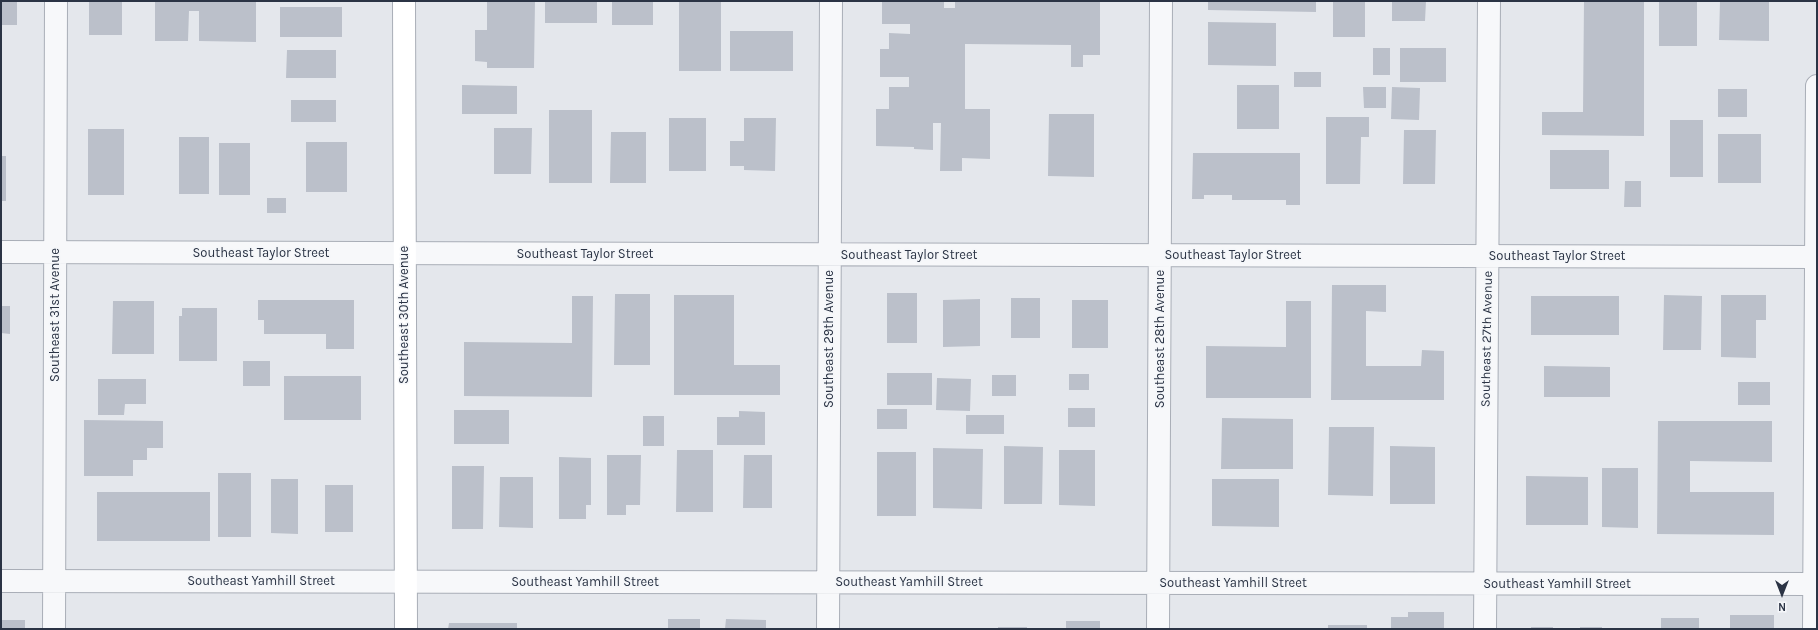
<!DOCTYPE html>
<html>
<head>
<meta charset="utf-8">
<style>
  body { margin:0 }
  #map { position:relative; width:1818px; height:630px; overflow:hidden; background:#e4e7ec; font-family:Karla,sans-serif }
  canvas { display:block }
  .frame { position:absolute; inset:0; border:2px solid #2b3445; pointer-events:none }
  .north { position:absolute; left:1762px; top:574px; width:40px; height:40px; -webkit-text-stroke:3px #f4f6f9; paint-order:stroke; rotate:180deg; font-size:11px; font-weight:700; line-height:16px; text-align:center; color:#2b3445 }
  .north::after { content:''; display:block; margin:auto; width:14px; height:18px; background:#2b3445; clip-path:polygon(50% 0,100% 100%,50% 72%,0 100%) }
</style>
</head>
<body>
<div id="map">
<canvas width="1818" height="630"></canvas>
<div class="frame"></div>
<div class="north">N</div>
</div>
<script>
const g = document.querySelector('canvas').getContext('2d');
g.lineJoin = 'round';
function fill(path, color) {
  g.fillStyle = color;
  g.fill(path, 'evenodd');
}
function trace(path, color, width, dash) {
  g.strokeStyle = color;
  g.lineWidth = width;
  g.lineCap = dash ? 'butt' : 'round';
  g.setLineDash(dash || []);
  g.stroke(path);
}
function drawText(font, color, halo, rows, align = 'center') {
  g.font = font + ' Karla,sans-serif';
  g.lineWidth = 3;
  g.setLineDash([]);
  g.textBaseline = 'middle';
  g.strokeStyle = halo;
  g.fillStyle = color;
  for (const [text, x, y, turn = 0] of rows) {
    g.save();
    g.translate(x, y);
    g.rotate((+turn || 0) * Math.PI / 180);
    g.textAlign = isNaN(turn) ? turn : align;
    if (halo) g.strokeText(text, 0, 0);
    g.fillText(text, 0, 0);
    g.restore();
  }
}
fill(new Path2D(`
  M1 1H17V25H1Z
  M89 1H122V35H89Z
  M155 1H256V42L199 41V11H189L188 41H155Z
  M487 1H535L534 68H487V62L475 61V30H487Z
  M545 1H597V23H545Z
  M612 1H653V25H612Z
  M679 1H721V71H679Z
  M882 1H944V8H955V1H1100V55H1083V67H1071V45L965 44V109H990V159L962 158V171H940L941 123H933V150L914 149V147L876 146V109H889V87H909V77H880V49H889V33L910 34V24H882Z
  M1208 1H1316V12L1208 10Z
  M1333 1H1365V37H1333Z
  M1392 1H1426L1425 21H1392Z
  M1584 1H1644V136L1542 135V112H1583Z
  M1659 1H1697V46H1659Z
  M1720 1H1769V41L1719 40Z
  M280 7H342V37H280Z
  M1208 22 1276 23V66L1208 65Z
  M730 31H793V71H730Z
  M1373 48H1390V75H1373Z
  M1400 48H1446V82H1400Z
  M287 50H336V78H286Z
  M1294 72H1321V87H1294Z
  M462 85 517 86V114H462Z
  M1237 85H1279V129H1237Z
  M1363 87H1386V108H1364Z
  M1392 87 1420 88 1419 120 1391 119Z
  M1718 89H1747V117H1718Z
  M291 100H336V122H291Z
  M549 110H592V183H549Z
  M1049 114H1094V177L1048 176Z
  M1326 117H1369V137H1361L1360 184H1326Z
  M669 118H706V171H669Z
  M744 118H776L775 171 744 170V166H730V141H744Z
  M1670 120H1703V177H1670Z
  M494 128H532L531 174H494Z
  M88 129H124V195H88Z
  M1404 130H1436L1435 184H1403Z
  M611 132H646V183H610Z
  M1718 134H1761V183H1718Z
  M179 137H209V194H179Z
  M306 142H347V192H306Z
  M219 143H250V195H219Z
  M1550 150H1609V189H1550Z
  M1193 153H1300V205H1286V200H1232V195H1204V199H1192Z
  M1 156H6V201H1Z
  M1625 181H1641V207H1624Z
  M267 198H286V213H267Z
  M1332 285H1386V312L1366 311V366H1421L1422 350 1444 351V400H1331Z
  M887 293H917V343H887Z
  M615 294H650V365H614Z
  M674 295H734V365H780V395H674Z
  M1664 295 1702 296 1701 350H1663Z
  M1721 295H1766V320H1756V358L1721 357Z
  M572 296H593L592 397 464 396V342L572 343Z
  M1531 296H1619V335H1531Z
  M1011 298H1040V338H1011Z
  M980 299V346L943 347V300Z
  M258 300H354V349H326V334H264V320H258Z
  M1072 300H1108V348H1072Z
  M113 301H154V354H112Z
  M1286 301H1311V398H1206V346L1286 347Z
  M1 306H10V334L1 333Z
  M182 308H217V361H179V316H182Z
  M243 361H270V386H243Z
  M1544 366 1610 367V397H1544Z
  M887 373H932V405H887Z
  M1069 374H1089V390H1069Z
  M992 375H1016V396H992Z
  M284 376H361V420H284Z
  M937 378 971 379 970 411 936 410Z
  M98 379H146V404H125L124 415H98Z
  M1738 382H1770V405H1738Z
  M1068 408H1095V427H1068Z
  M877 409H907V429H877Z
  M454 410H509V444H454Z
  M739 411 765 412V445H717V417H739Z
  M966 415H1004V434H966Z
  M643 416H664V446H643Z
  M1222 418 1293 419V469H1221Z
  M84 420 163 421V448H147V460H133V476H84Z
  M1658 421H1772V462L1690 461V492H1774V535L1657 534Z
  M1329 427H1374L1373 496 1328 495Z
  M1004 446 1043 447 1042 504H1004Z
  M1390 446 1435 447V504H1390Z
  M933 448 983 449 982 509 933 508Z
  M677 450H713V512H676Z
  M1059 450H1095V506L1059 505Z
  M877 452H916V516H877Z
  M607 455H641L640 505H626V515H607Z
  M744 455H772V508H743Z
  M559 457 591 458V505H586V519H559Z
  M452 466H484L483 529H452Z
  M1602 468H1638V528L1602 527Z
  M218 473H251V537H218Z
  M1526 476 1588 477V525H1526Z
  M500 477H533V528L499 527Z
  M271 479H298V534L271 533Z
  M1212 479H1279V527L1212 526Z
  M325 485H353V532H325Z
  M97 492H210V541H97Z
  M1408 612H1444V629H1391V617H1408Z
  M1730 615H1774V629H1730Z
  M1661 618H1699V629H1661Z
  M668 619H700V629H668Z
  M726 619 766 620V629H725Z
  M1 620H25V629H1Z
  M1066 621H1100V629H1066Z
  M449 623H517V629H448Z
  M1328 625H1367V629H1328Z
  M998 627H1027V629H998Z
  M1531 627H1553V629H1531Z
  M1580 627H1602V629H1580Z`), '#bbc0ca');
const street = new Path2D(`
  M1 252 1817 257
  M1 581 1817 584
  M54 629 56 1
  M828 629 831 1
  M1158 629 1161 1
  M1485 629 1489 1
  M1814 629 1817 86`);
const secondary = new Path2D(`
  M404 1 406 629`);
trace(street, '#a9aeb7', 24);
trace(secondary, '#a9aeb7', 24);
trace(street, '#f7f8fa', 22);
trace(secondary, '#fff', 22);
drawText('13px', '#2b3445', '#f4f6f9', [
  ["Southeast Taylor Street",261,253],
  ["Southeast Taylor Street",585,254],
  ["Southeast Taylor Street",909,255],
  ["Southeast Taylor Street",1233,255],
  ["Southeast Taylor Street",1557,256],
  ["Southeast 31st Avenue",55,315,-90],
  ["Southeast 30th Avenue",404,315,-90],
  ["Southeast 29th Avenue",829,339,-90],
  ["Southeast 28th Avenue",1160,339,-90],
  ["Southeast 27th Avenue",1487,339,-89],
  ["Southeast Yamhill Street",261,581],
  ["Southeast Yamhill Street",585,582],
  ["Southeast Yamhill Street",909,582],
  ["Southeast Yamhill Street",1233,583],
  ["Southeast Yamhill Street",1557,584]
]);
</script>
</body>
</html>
